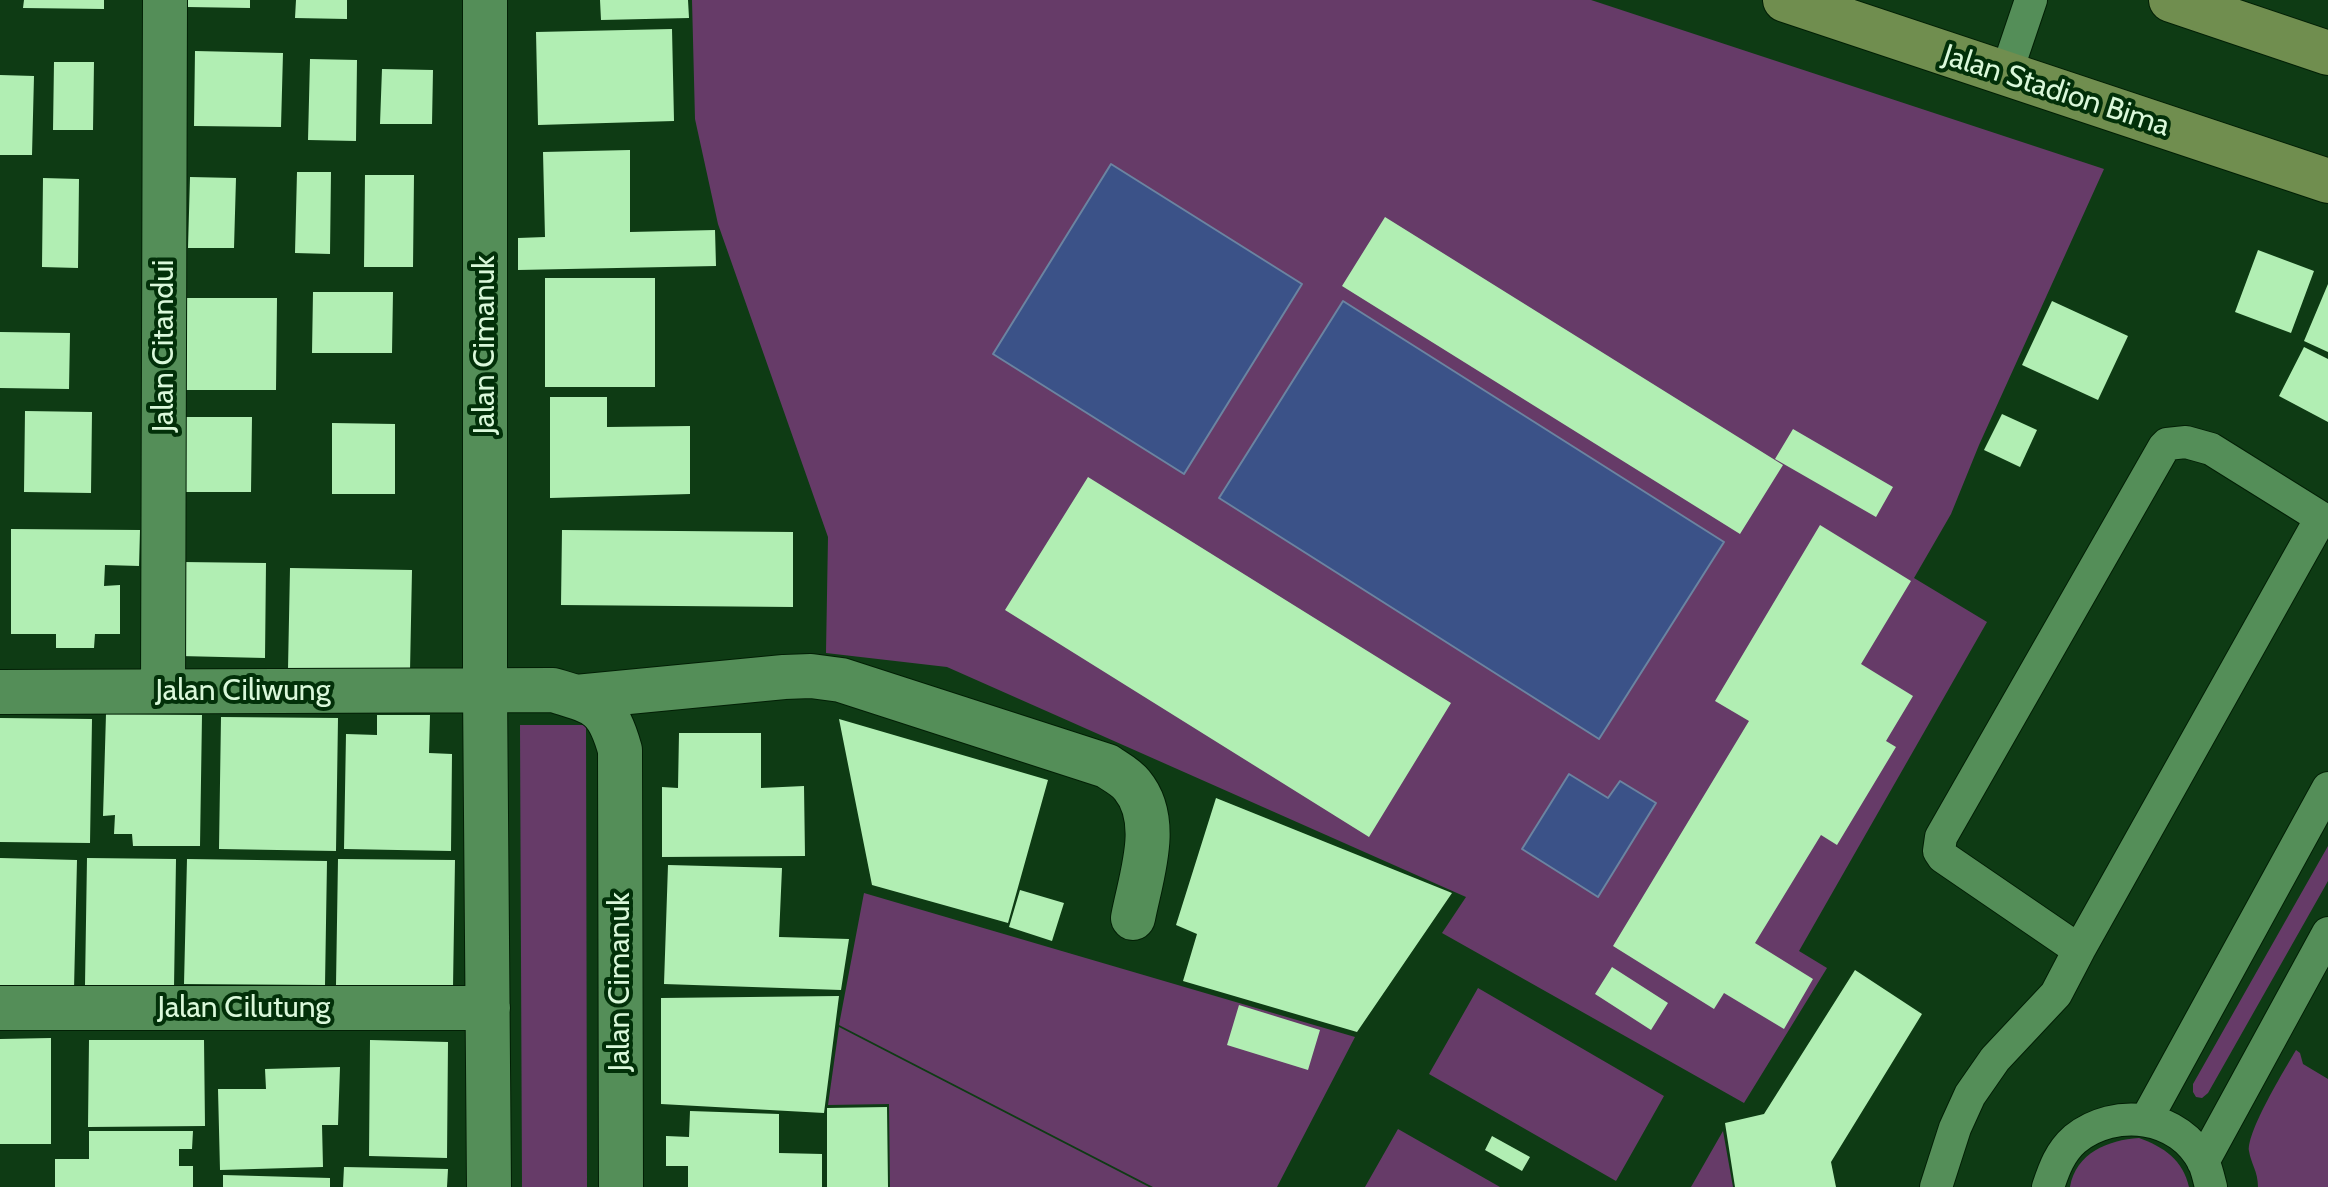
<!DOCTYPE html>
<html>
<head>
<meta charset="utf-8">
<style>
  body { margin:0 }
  canvas { display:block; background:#0e3b14 }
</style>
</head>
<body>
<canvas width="2328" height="1187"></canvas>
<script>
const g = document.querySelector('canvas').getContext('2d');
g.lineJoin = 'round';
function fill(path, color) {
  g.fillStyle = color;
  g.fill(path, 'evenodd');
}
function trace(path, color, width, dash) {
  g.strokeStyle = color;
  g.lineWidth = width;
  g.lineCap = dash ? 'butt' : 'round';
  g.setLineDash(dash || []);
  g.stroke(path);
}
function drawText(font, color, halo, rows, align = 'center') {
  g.font = font + ' Cabin,sans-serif';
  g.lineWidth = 8;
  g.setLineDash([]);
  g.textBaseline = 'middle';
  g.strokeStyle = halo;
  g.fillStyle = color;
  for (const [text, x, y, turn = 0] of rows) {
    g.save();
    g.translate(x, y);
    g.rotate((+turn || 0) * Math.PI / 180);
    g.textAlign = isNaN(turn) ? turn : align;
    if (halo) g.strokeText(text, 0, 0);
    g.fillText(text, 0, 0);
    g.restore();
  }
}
fill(new Path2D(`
  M692 0H1591L2104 169 1979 445 1951 514 1914 578 1987 622 1799 951 1827 968 1744 1103 1442 933 1466 897 947 667 826 653 828 537 718 224 695 119Z
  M520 725H586L587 1187H522Z
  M2328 846V881L2208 1093 2202 1098 2196 1097 2193 1092V1084Z
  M864 893 1355 1037 1277 1187H1153L839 1025Z
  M1478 988 1664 1096 1616 1181 1429 1074Z
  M839 1027 1149 1187H890L889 1104 828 1105Z
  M2296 1050 2300 1053 2303 1064 2328 1079V1187H2258C2258 1171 2251 1164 2249 1151 2247 1131 2285 1069 2296 1050Z
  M1398 1129 1500 1187H1365Z
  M1723 1131 1733 1187H1691Z
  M2139 1138C2164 1147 2183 1160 2189 1187H2070C2076 1153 2108 1140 2139 1138Z`), '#663b68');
const water = new Path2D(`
  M1111 164 1302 284 1184 474 993 354Z
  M1343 301 1724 542 1599 739 1219 498Z
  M1569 774 1608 798 1620 781 1656 803 1598 897 1522 849Z`);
fill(water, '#3b5288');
trace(water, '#6b84a1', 2);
fill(new Path2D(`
  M24 0H104V9L23 8Z
  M187 0H250V8L187 7Z
  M296 0H347V19L295 18Z
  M600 0H688L689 18 601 20Z
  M672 29 674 121 538 125 536 32Z
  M195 51 283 53 281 127 194 126Z
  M310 59 357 60 356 141 308 140Z
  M54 62H94L93 130H53Z
  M382 69 433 70 432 124H380Z
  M0 75 34 76 32 155H0Z
  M630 150V232L715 230 716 266 518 270V238L545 237 543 152Z
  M297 172H331L330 254 295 253Z
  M365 175H414L413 267H364Z
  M190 177 236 178 234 248H188Z
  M43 178 79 179 78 268 42 267Z
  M1385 217 1783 465 1740 534 1342 286Z
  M2258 250 2314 271 2291 333 2235 312Z
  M545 278H655V387H545Z
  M2328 284V352L2304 341Z
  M313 292H393L392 353H312Z
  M184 298H277L276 390H182Z
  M2052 301 2128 336 2098 400 2022 365Z
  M0 332 70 333 69 389 0 388Z
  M2304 347 2328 359V422L2279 396Z
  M550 397H607V427L690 426V494L550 498Z
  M25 411 92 412 91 493 24 492Z
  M2002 414 2037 430 2020 467 1984 450Z
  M184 417H252L251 492H183Z
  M332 423 395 424V494H332Z
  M1793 429 1893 487 1876 517 1775 459Z
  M1088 477 1451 703 1369 837 1005 610Z
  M1820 525 1911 581 1861 664 1913 696 1886 741 1896 747 1837 845 1821 835 1755 943 1813 979 1784 1029 1724 993 1714 1009 1613 946 1749 721 1715 701Z
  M11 529 140 530 139 566 105 565 104 586 120 585V634H95L94 648H56V634H11Z
  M562 530 793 532V607L561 605Z
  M182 562 266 563 265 658 180 656Z
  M290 568 412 570 410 671 288 669Z
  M106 714 202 715 200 846H133L132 834H114L115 815 103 816Z
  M377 715H430L429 753 452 754 451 851 344 849 346 734 377 735Z
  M221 717 338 718 336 851 219 849Z
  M0 718 92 719 90 843 0 842Z
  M839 719 1048 780 1008 923 872 885Z
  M679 733H761V788L804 786 805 856 662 857V787L678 788Z
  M1216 798 1452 893 1357 1032 1183 981 1197 934 1176 925Z
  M0 858 77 860 74 989 0 987Z
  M87 858 176 859 174 987 85 985Z
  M187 859 327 861 325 985 184 984Z
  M338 859 455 860 453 987 336 985Z
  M668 865 782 868 779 937 849 939 841 990 664 984Z
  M1020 890 1064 903 1052 941 1009 927Z
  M1612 967 1668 1003 1651 1030 1595 994Z
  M1855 970 1922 1014 1831 1162 1836 1187H1735L1725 1123 1764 1114Z
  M839 996 824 1113 661 1104V998Z
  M1239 1005 1320 1030 1308 1070 1227 1045Z
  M51 1038V1144H0V1039Z
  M89 1040H204L205 1126 88 1127Z
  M370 1040 448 1042 447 1158 369 1156Z
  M340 1067 338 1125H322L323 1167 220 1170 218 1089H266L265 1069Z
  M887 1107 888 1187H827V1108Z
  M690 1111 779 1114V1153L822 1154V1187H688V1166H666V1136L689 1137Z
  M89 1131H193L192 1149H179V1166H193V1187H55V1159H89Z
  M1492 1136 1530 1157 1522 1171 1485 1150Z
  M344 1167 448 1169 447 1187H343Z
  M223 1175 330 1178V1187H223Z`), '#b1eeb3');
const lane = new Path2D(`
  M2006 74 2031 0
  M2079 950 2321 518
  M2146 1120 2328 788
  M2203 1162 2328 933
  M1936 1187 1955 1128 1970 1095 1995 1059 2056 994 2079 950 1943 857 1939 851 1941 837 2164 447 2167 444 2186 442 2211 449 2328 522
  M2048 1187C2054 1169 2060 1152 2075 1139 2115 1107 2180 1114 2204 1163 2207 1170 2209 1179 2211 1187`);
const street = new Path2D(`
  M485 0V690L489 1187
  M163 691 165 0
  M0 692 553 690C596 703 607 704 620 750L621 1187
  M576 697 784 677 811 676 841 680 1107 766C1114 771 1126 777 1132 785 1162 821 1141 876 1133 918
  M0 1008H488`);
const secondary = new Path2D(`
  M1785 0 2328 181
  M2171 0 2328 53`);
trace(lane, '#021f05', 34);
trace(street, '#021f05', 46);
trace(secondary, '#021f05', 46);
trace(lane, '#548e58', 32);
trace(street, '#548e58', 44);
trace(secondary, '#708e4f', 44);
drawText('30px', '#daf8da', '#023009', [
  ["Jalan Stadion Bima",2056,91,18],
  ["Jalan Cimanuk",485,345,-90],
  ["Jalan Citandui",164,346,-90],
  ["Jalan Ciliwung",243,691],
  ["Jalan Cimanuk",620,982,-90],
  ["Jalan Cilutung",244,1008]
]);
</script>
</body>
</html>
